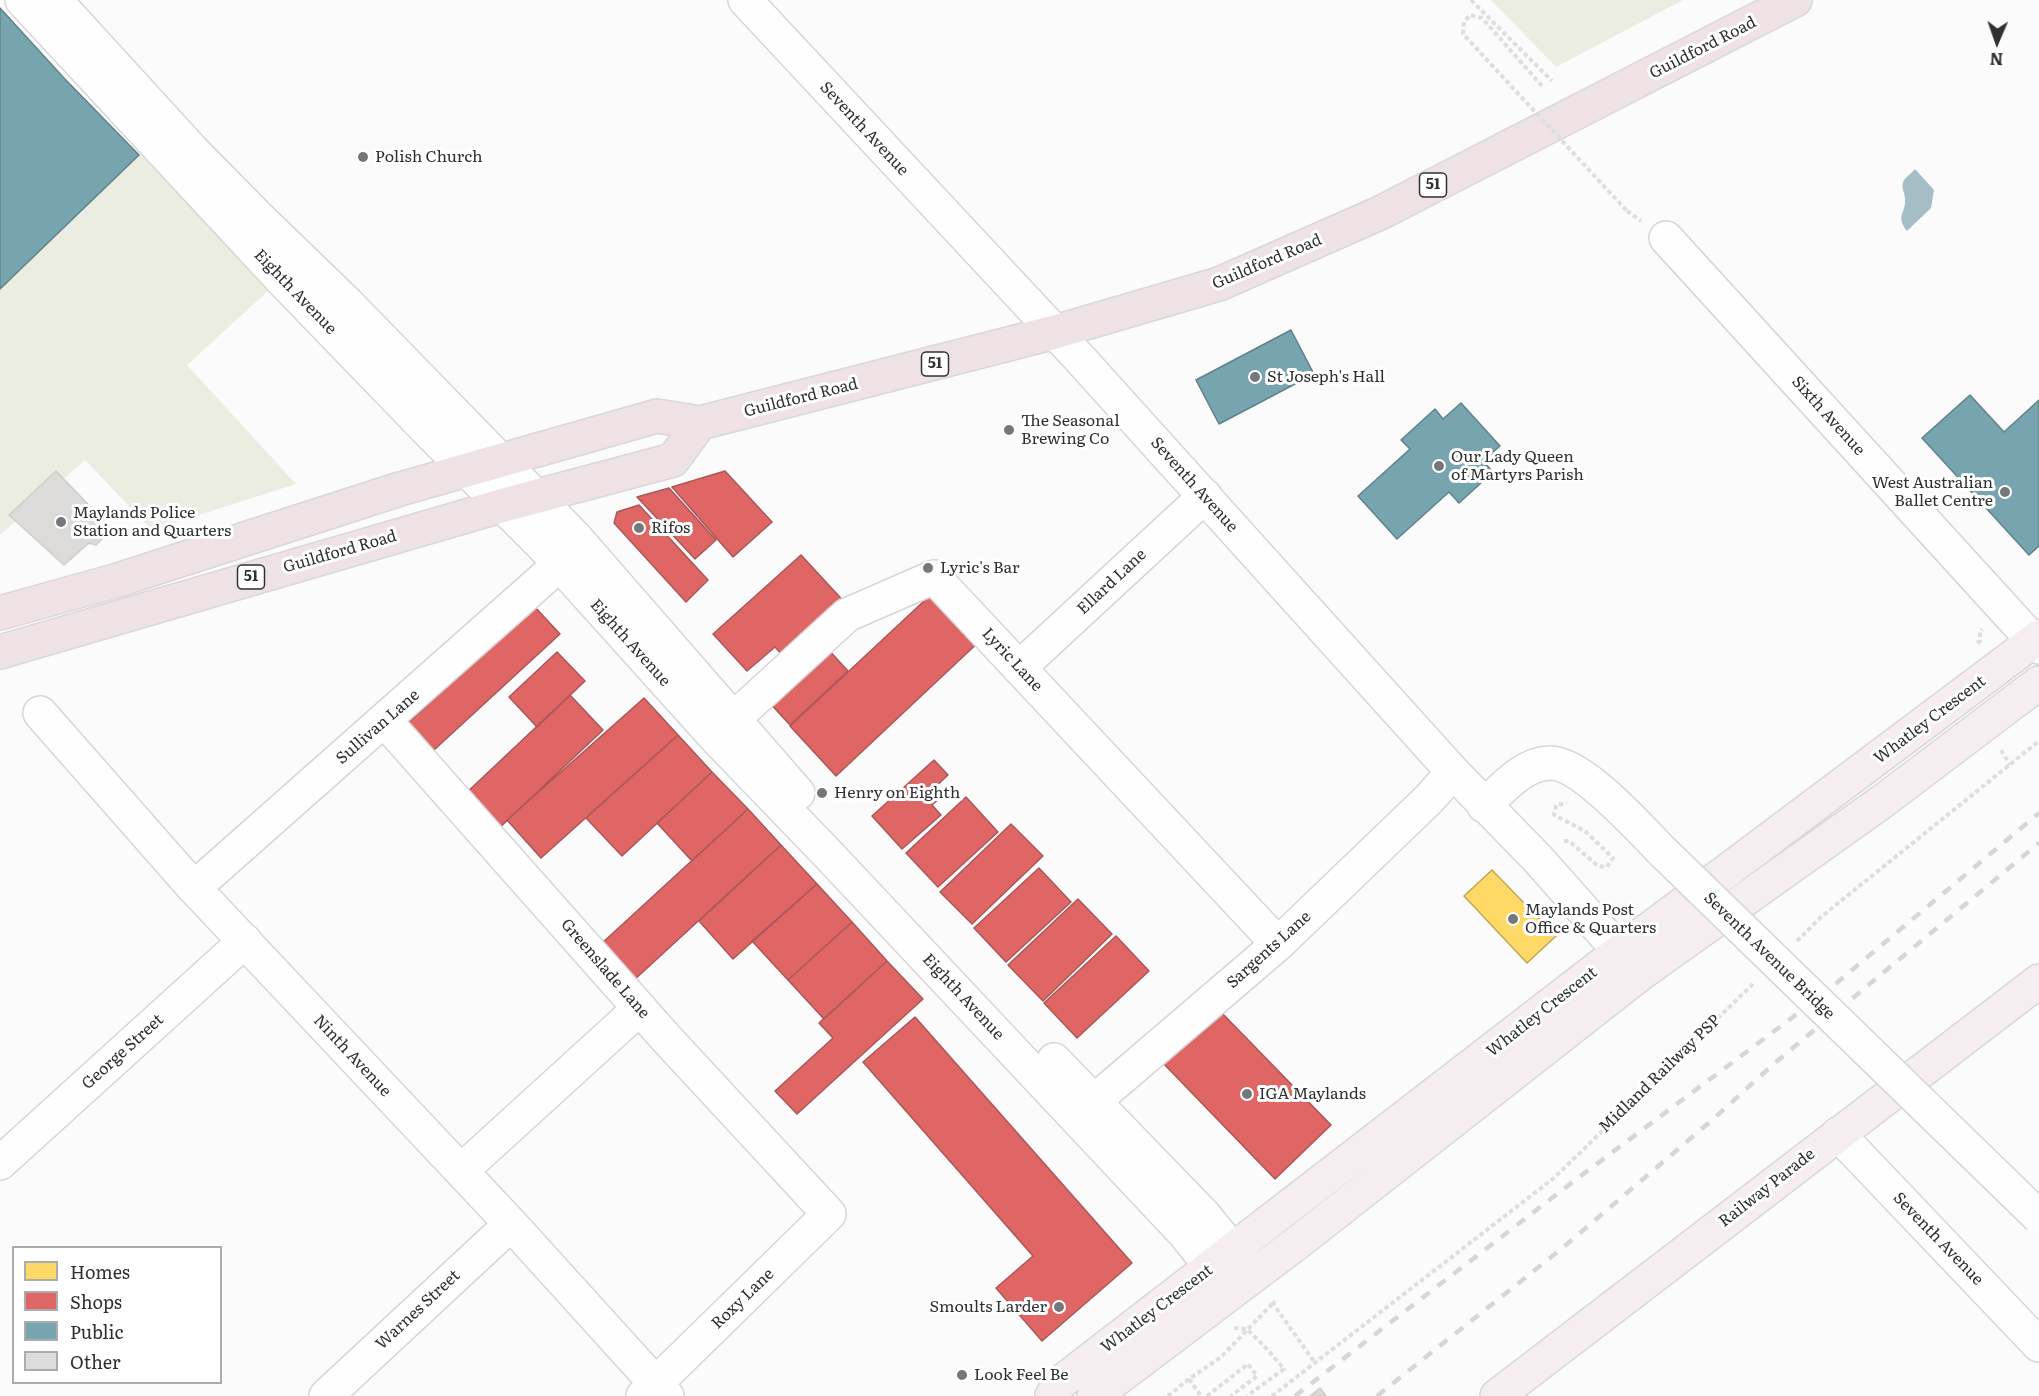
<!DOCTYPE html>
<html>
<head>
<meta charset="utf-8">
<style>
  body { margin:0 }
  #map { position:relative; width:2039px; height:1396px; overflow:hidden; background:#fbfbfc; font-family:Literata,serif }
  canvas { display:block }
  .legend { position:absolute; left:12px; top:1246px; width:210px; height:138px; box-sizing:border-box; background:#fff; border:2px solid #abacae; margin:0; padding:8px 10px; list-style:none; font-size:18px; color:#2e3034 }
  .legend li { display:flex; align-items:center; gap:12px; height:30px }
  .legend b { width:30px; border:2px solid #abacae }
  .north { position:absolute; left:1967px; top:12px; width:60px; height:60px; -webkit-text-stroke:4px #fff; paint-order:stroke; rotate:182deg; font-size:16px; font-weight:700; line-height:24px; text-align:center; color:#2e3034 }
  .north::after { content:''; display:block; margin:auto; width:21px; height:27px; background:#2e3034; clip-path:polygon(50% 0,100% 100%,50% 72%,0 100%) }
</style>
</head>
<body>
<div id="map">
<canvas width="2039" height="1396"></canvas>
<ul class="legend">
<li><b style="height:16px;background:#ffd966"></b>Homes</li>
<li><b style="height:16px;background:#e06666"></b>Shops</li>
<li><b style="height:16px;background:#76a5af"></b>Public</li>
<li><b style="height:16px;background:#dddbda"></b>Other</li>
</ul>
<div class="north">N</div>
</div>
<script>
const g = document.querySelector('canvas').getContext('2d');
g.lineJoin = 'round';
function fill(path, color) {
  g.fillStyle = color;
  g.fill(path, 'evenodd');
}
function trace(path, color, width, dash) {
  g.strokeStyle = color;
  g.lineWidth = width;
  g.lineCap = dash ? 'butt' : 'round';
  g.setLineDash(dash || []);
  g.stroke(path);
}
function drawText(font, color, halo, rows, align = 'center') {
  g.font = font + ' Literata,serif';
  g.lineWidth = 6;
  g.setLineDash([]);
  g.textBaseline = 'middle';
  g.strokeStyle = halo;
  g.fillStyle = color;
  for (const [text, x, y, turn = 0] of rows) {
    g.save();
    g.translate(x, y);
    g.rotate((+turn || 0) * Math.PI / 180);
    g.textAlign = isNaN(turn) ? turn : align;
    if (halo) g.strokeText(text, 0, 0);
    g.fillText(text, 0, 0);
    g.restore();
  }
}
fill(new Path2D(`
  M1491 0H1683L1556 67Z
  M153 142 281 279 187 365 296 484 152 530 85 460 0 535V289Z`), '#eaede0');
fill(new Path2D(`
  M1915 169 1934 190 1931 208 1907 231C1895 215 1906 214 1905 199 1905 192 1900 187 1904 180 1907 176 1912 173 1915 169Z`), '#a5bec6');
const homes = new Path2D(`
  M1492 870 1556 936 1527 963 1464 896Z`);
fill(homes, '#ffd966');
trace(homes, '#c0a657', 1.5);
const shops = new Path2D(`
  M725 471 772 522 733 557 672 487Z
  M669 488 716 540 695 559 637 497Z
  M639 505 708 580 686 602 614 523 617 512Z
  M801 555 849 607 789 662 775 647 747 671 713 634Z
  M938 588 984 637 836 776 790 726Z
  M534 606 560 634 434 750 408 723Z
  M825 646 848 671 790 725 767 700Z
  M557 652 585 681 537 727 509 697Z
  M570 695 603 730 495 832 462 797Z
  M644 698 678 735 541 858 507 820Z
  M678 735 712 772 622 856 586 818Z
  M934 760 948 775 933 789 941 797 932 805 941 815 902 849 872 816Z
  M712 772 748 809 692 861 657 823Z
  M966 797 998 832 938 887 906 853Z
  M748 809 781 845 633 981 600 945Z
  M1011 824 1043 856 972 924 940 892Z
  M781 845 817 884 733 959 699 921Z
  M1039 868 1071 902 1006 962 974 928Z
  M817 884 852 922 788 980 752 941Z
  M1078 899 1112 934 1043 1001 1008 965Z
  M852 922 887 961 824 1019 788 980Z
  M1116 936 1149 971 1077 1038 1044 1003Z
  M887 961 923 999 797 1114 775 1091 833 1038 819 1023Z
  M1218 1009 1331 1125 1275 1179 1162 1062Z
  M915 1017 1132 1263 1042 1341 996 1288 1033 1256 863 1062Z`);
fill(shops, '#e06666');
trace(shops, '#ab5657', 1.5);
const public = new Path2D(`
  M0 8 63 77 139 155 0 289Z
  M1291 330 1314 374 1219 424 1196 380Z
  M1970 395 2004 432 2039 400V546L2029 555 1922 438Z
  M1461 403 1500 446 1483 461 1493 472 1459 503 1449 492 1397 539 1358 496 1410 449 1401 440 1435 409 1443 419Z`);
fill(public, '#76a5af');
trace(public, '#60828a', 1.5);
const building = new Path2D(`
  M56 471 112 529 96 545 89 543 64 565 9 515Z
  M1320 1388 1326 1396H1310Z`);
fill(building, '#dddbda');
trace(building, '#d0cecd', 1.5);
const minor = new Path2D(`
  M22 0 281 279 427 430 544 547 715 737 825 851 1185 1234 1228 1288
  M55 0 192 150 258 217 347 303 576 538 798 793
  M745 0 1082 361 1453 772 1537 858 1638 972
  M1666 238 2039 647
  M1019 668 1205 496
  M40 713 194 888 511 1224 667 1396
  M385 721 665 1037 829 1214 643 1396
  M717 734 847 615 934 577 1278 944
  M1484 806C1502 789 1523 764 1549 763 1581 761 1641 830 1664 853
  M194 888 560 564
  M1054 1060 1205 1216 1251 1273
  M1078 1115 1278 944 1429 799 1453 772
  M1838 1134 2039 1345
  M0 1163 245 941
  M461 1171 640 1008
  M326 1396 511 1224`);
const major = new Path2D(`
  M1052 1396 1060 1383 1620 951 2039 637
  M1094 1396 1297 1243 1640 974 1883 801 2039 683
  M1497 1396 2039 981`);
const highway = new Path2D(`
  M0 613 118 580 400 489 657 416 700 423 1055 332 1219 284 1380 213 1795 0
  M0 652 504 505 673 460 700 423`);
trace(minor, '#d6d6d9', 36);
trace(major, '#d8d8da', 36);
trace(highway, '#d8d8da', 36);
trace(new Path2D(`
  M1471 0 1552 81
  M1627 211 1641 221
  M1977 643 1980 641V631L1982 629
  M2001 750 2010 765
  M1564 841H1569L1598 866 1607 867 1613 858 1585 831 1554 815 1556 805 1567 803
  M1797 941 1821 917 2039 741
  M1272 1302 1315 1363
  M1234 1328 1247 1329 1266 1348 1284 1369 1247 1396
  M1189 1379 1201 1396
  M1168 1396 1189 1379 1221 1357 1275 1301
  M1207 1396 1248 1364 1257 1376 1231 1396
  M1272 1396 1554 1178 1755 982`), '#dededf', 4, [4.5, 3]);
trace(minor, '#fefeff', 33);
trace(major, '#f5edef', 33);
trace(highway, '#efe2e5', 33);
trace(new Path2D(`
  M1295 1396 1574 1181 1821 996 2039 813
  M1377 1396 1560 1250 1712 1120 1776 1062 2039 843`), '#d6d6d6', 4.5, [10, 10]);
const minorBridge = new Path2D(`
  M1664 853 2039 1217`);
trace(minorBridge, '#d6d6d9', 36, []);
trace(new Path2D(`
  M1542 86 1482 18 1470 15 1464 22 1463 34 1627 211`), '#dededf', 4, [4.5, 3]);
trace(minorBridge, '#fefeff', 33);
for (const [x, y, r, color] of [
  [363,157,6,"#76777a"],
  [1255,377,6,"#76777a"],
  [1009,430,6,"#76777a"],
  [1439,466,6,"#76777a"],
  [2005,492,6,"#76777a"],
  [61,522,6,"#76777a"],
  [639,528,6,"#76777a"],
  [928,568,6,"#76777a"],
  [822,793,6,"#76777a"],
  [1513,919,6,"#76777a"],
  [1247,1094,6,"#76777a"],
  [1059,1307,6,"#76777a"],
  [962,1375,6,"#76777a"]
]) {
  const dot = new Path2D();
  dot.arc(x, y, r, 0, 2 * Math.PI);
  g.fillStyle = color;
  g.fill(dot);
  trace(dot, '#fff', 2);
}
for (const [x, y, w] of [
  [1433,185,27],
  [935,364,27],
  [251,577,27]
]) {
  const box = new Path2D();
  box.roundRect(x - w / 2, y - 12, w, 24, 4.5);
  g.fillStyle = '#fff';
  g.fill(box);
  trace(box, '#2e3034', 1.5);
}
drawText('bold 15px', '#2e3034', null, [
  ["51",1433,185],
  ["51",935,364],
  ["51",251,577]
]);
drawText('16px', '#2e3034', '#fff', [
  ["Guildford Road",1703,48,-27],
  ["Seventh Avenue",864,129,47],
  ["Guildford Road",1267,262,-23],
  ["Eighth Avenue",295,292,46],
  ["Guildford Road",801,398,-14],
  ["Sixth Avenue",1828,416,48],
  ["Seventh Avenue",1194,485,48],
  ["Guildford Road",340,552,-16],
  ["Ellard Lane",1112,582,-43],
  ["Eighth Avenue",630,643,48],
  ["Lyric Lane",1012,660,47],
  ["Whatley Crescent",1930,720,-37],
  ["Sullivan Lane",378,727,-41],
  ["Sargents Lane",1269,950,-42],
  ["Seventh Avenue Bridge",1769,956,44],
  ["Greenslade Lane",605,969,49],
  ["Eighth Avenue",963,997,47],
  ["Whatley Crescent",1542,1012,-38],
  ["George Street",123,1052,-42],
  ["Ninth Avenue",352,1056,47],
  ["Midland Railway PSP",1660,1074,-44],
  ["Railway Parade",1767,1188,-38],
  ["Seventh Avenue",1938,1239,46],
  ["Roxy Lane",743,1299,-44],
  ["Whatley Crescent",1157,1309,-37],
  ["Warnes Street",418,1310,-43]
]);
drawText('16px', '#2e3034', '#fff', [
  ["Polish Church",375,157],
  ["St Joseph's Hall",1267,377],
  ["The Seasonal",1021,421],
  ["Brewing Co",1021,439],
  ["Our Lady Queen",1451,457],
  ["of Martyrs Parish",1451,475],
  ["West Australian",1993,483,"right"],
  ["Ballet Centre",1993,501,"right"],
  ["Maylands Police",73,513],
  ["Station and Quarters",73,531],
  ["Rifos",651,528],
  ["Lyric's Bar",940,568],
  ["Henry on Eighth",834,793],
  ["Maylands Post",1525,910],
  ["Office & Quarters",1525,928],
  ["IGA Maylands",1259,1094],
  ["Smoults Larder",1047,1307,"right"],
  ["Look Feel Be",974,1375]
], 'left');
</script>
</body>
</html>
